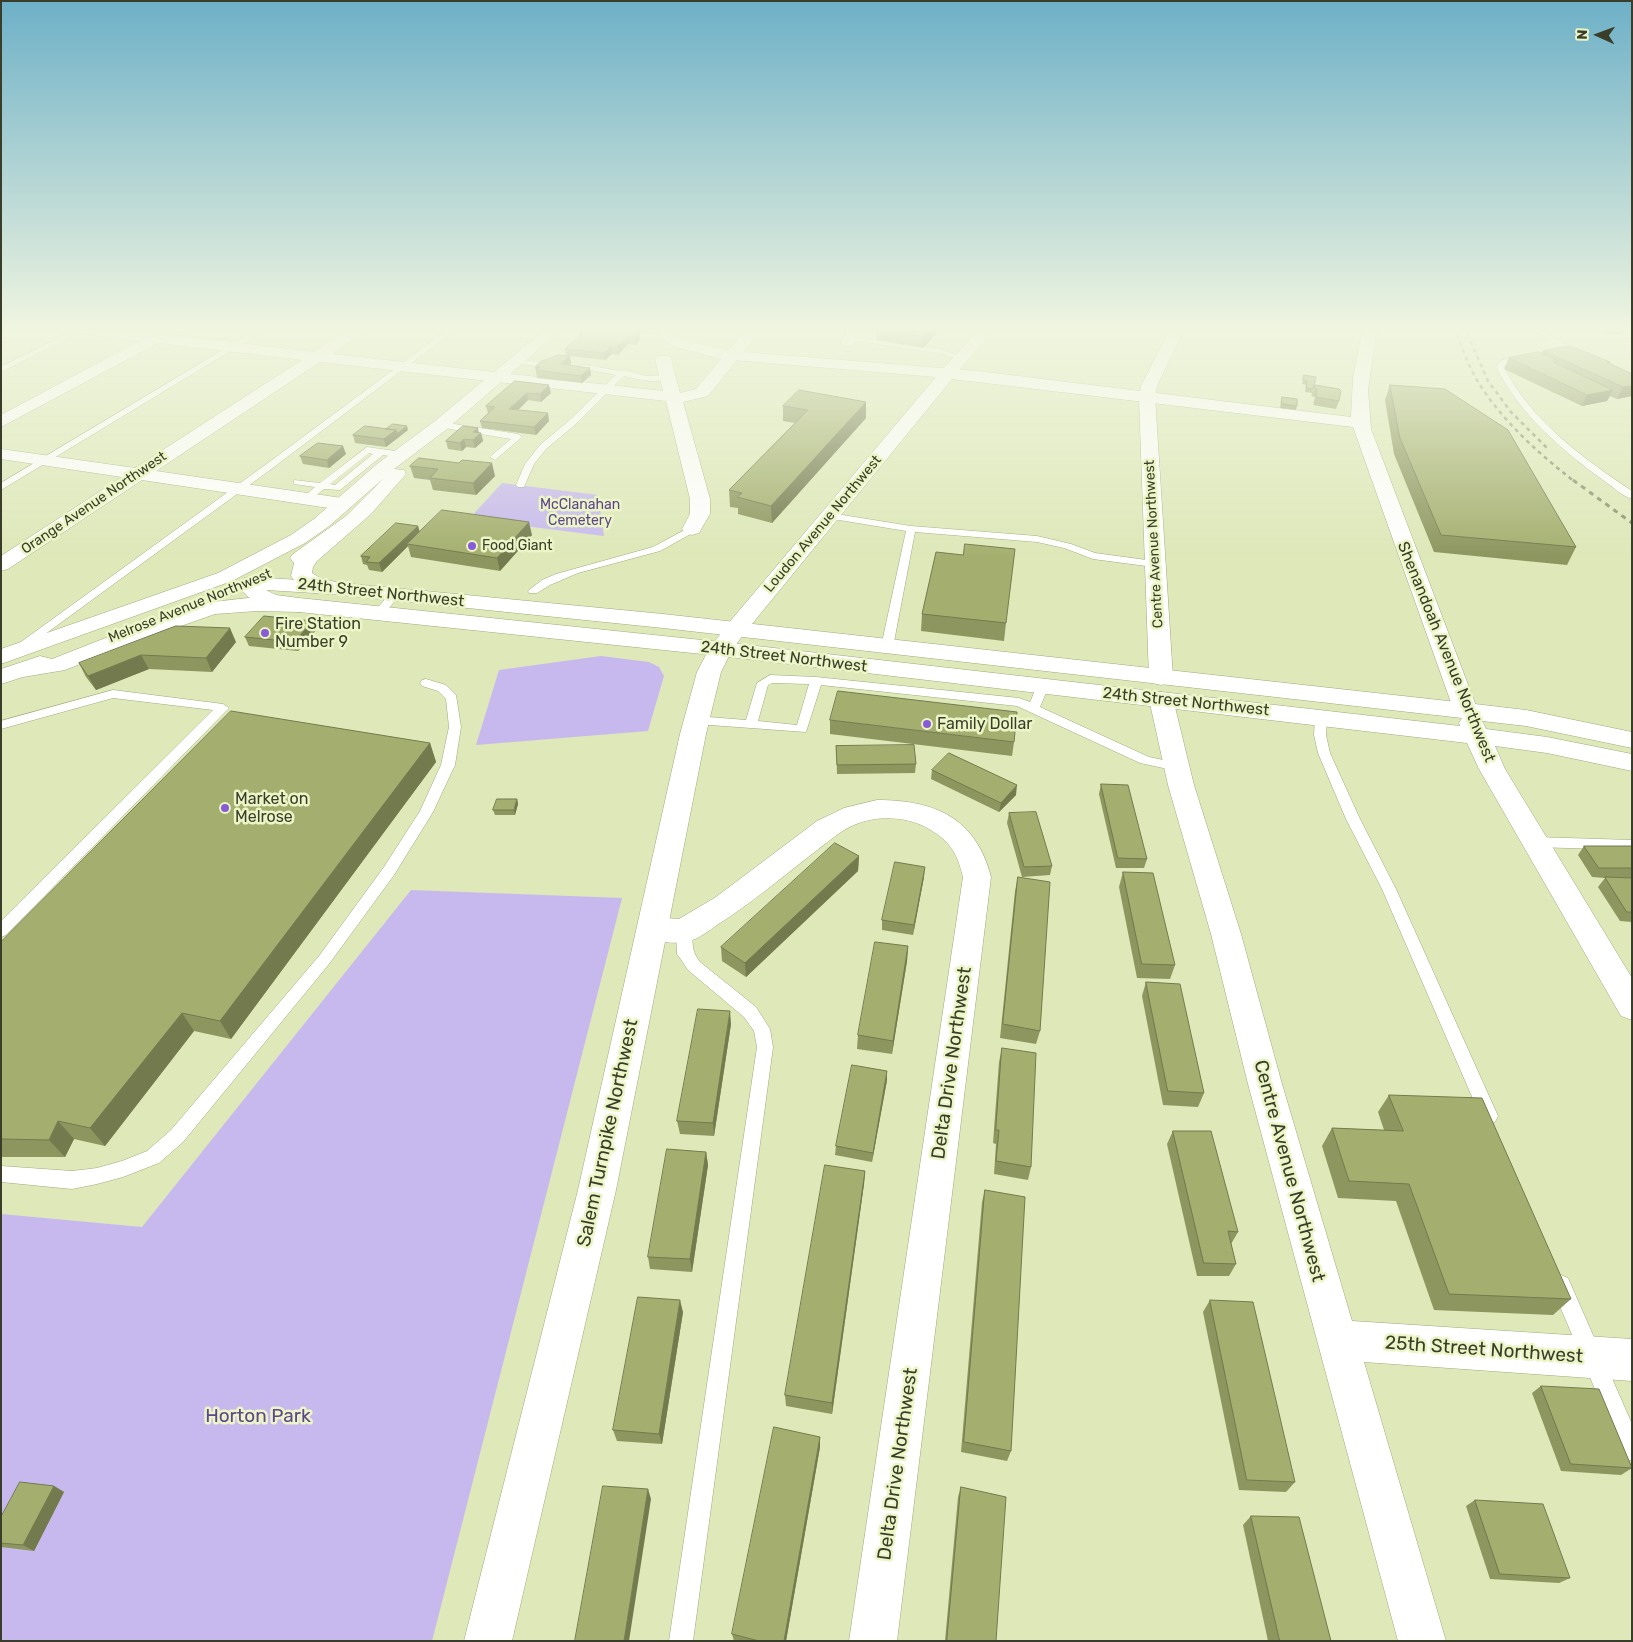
<!DOCTYPE html>
<html>
<head>
<meta charset="utf-8">
<style>
  body { margin:0 }
  #map { position:relative; width:1633px; height:1642px; overflow:hidden; background:#dee8b9; font-family:Rubik,sans-serif }
  canvas { display:block }
  .frame { position:absolute; inset:0; border:2px solid #393d2a; pointer-events:none }
  .north { position:absolute; left:1573px; top:10px; width:50px; height:50px; -webkit-text-stroke:4px #ecf5c6; paint-order:stroke; rotate:272deg; font-size:14px; font-weight:700; line-height:20px; text-align:center; color:#393d2a }
  .north::after { content:''; display:block; margin:auto; width:18px; height:22px; background:#393d2a; clip-path:polygon(50% 0,100% 100%,50% 72%,0 100%) }
</style>
</head>
<body>
<div id="map">
<canvas width="1633" height="1642"></canvas>
<div class="frame"></div>
<div class="north">N</div>
</div>
<script>
const g = document.querySelector('canvas').getContext('2d');
g.lineJoin = 'round';
function fill(path, color) {
  g.fillStyle = color;
  g.fill(path, 'evenodd');
}
function trace(path, color, width, dash) {
  g.strokeStyle = color;
  g.lineWidth = width;
  g.lineCap = dash ? 'butt' : 'round';
  g.setLineDash(dash || []);
  g.stroke(path);
}
function drawText(font, color, halo, rows, align = 'center') {
  g.font = font + ' Rubik,sans-serif';
  g.lineWidth = 5;
  g.setLineDash([]);
  g.textBaseline = 'middle';
  g.strokeStyle = halo;
  g.fillStyle = color;
  for (const [text, x, y, turn = 0] of rows) {
    g.save();
    g.translate(x, y);
    g.rotate((+turn || 0) * Math.PI / 180);
    g.textAlign = isNaN(turn) ? turn : align;
    if (halo) g.strokeText(text, 0, 0);
    g.fillText(text, 0, 0);
    g.restore();
  }
}
fill(new Path2D(`
  M502 483 598 495 604 536 469 519Z
  M601 656 649 662 659 667 664 676 648 731 476 745 499 670Z
  M411 890 622 898 432 1641H1V1214L142 1227Z`), '#c7b9ee');
const service = new Path2D(`
  M80 327H89L1 372V367Z
  M261 327H270L1 490V483Z
  M451 327H459L274 467 22 651H14L12 649 14 647 268 463Z
  M582 327 661 330 665 332 661 334 586 329Z
  M1528 327H1537L1576 351 1558 355V351L1565 350Z
  M848 336 940 349 965 358 961 360 939 353 851 340 847 338Z
  M1525 356H1528V360L1508 364 1504 367C1530 420 1584 459 1632 491V499C1622 496 1612 486 1603 480 1562 450 1518 413 1496 366L1502 360Z
  M513 359 545 363 554 360 558 362 545 367 513 363Z
  M586 365 621 371 624 370 647 376 667 375 671 377C659 385 638 379 624 376L577 423 546 449 534 464 524 487H518L516 485 525 464 540 445 571 419 616 375 586 369 567 370 563 368 567 366Z
  M441 422 518 434 522 437 495 460 490 457 492 455 511 439 438 427V423Z
  M367 447 402 452 407 455 402 458 383 455 340 490 324 489 309 501H303V497L315 487 294 484V480L320 483ZM369 453 373 454 335 485 330 484Z
  M830 513 911 526 1037 536 1071 544 1095 553 1154 561 1159 564 1154 567 1093 559 1064 548 1037 542 915 532 893 647 887 650 881 647 906 531 827 518V514Z
  M692 526 696 527V531L660 551 578 573 550 585 537 593H529L528 591 542 580 556 574 653 547Z
  M395 591 400 594 399 596 383 615H375L373 613 375 611 391 592Z
  M770 675 816 677 1019 698 1030 702 1037 686 1043 682 1049 686 1040 707 1149 757 1182 764 1184 767 1177 771 1140 763 1017 706 821 685 806 732 696 724 690 720 696 716 746 720 757 683ZM772 683 809 684 797 725 758 721 768 685Z
  M426 679 446 685 456 695 461 727 455 765 433 812 394 875 329 964 183 1142 159 1163 123 1177 97 1184 72 1189 1 1182V1166L72 1171 97 1168 122 1161 147 1151 171 1130 319 956 384 867 420 811 441 765 449 727 446 699 438 691 422 686 420 683 422 680Z
  M113 690 223 704 229 708 6 935 1 937V921L213 710 113 698 1 729V721Z
  M1321 714 1327 718 1326 735 1330 753 1360 819 1396 889 1498 1116 1495 1122 1489 1124 1483 1122 1382 889 1346 819 1318 753 1314 735 1315 718Z
  M1535 837 1632 840V850L1535 847 1530 846 1528 842 1530 838Z
  M684 925 689 927C696 940 688 946 700 962L756 1007 770 1029 773 1047 693 1641H669L757 1047 754 1031 744 1017 688 970 680 958 677 954 676 931 679 927Z
  M1561 1275 1568 1278 1632 1424V1461L1624 1458 1551 1285 1554 1278Z`);
const minor = new Path2D(`
  M50 327C138 327 226 342 314 352L352 327H369L367 330 332 354 663 391 655 359 657 356H669L671 359 680 393 696 389 748 327H763L708 396 683 402 710 499V514L699 533 692 535 685 533 682 529 690 514V499L666 401 320 362 156 471 342 498 349 500 352 504 349 508 342 510 142 480 8 569 1 571V556L122 477 1 459V449L135 468 302 360 158 343 1 427V415L139 341 57 331 52 330Z
  M850 327H864L853 346H843L840 343Z
  M981 327H996L954 376H942L940 373 942 370Z
  M1171 327H1185L1157 386 1155 397 1173 678 1169 683 1161 685 1153 683 1149 678 1139 397 1141 386Z
  M1161 692 1170 694 1173 699 1194 785 1241 934 1282 1084 1352 1321 1632 1339V1381L1364 1362 1446 1641H1398L1248 1084 1211 934 1168 785 1149 699 1152 694Z
  M877 800C935 800 976 818 991 877L897 1641H849L963 877C957 853 951 842 929 829 910 817 880 815 859 823 841 829 827 843 812 854 781 878 750 904 717 925 710 930 702 936 695 939 680 946 657 942 642 937L638 929 642 921 653 917 679 919 716 897 817 821 844 808Z`);
const tertiary = new Path2D(`
  M650 327H665L687 341 731 351 978 371 1351 417 1353 378 1363 327H1377L1368 390 1371 429 1478 711 1475 716 1466 719 1457 716 1454 711 1353 427 952 379 743 635 732 650 721 672 706 734 616 1190 512 1641H464L578 1190 680 734 697 672 709 649 727 625 936 377 721 359 676 347 659 337Z`);
const secondary = new Path2D(`
  M252 577 331 582 663 614 1466 703 1526 710 1632 732V748L1526 726 1482 721 1486 729 1547 737 1632 754V771L1547 753 1495 746 1505 769 1632 978V1020L1621 1016 1479 769 1467 743 721 656 299 612C278 608 254 608 241 589V583L244 578ZM266 590 331 594 663 628 1462 718 1459 723 1460 726 721 642 299 598 276 595Z`);
const primary = new Path2D(`
  M548 327H564L447 429 394 469 404 470 406 474 371 514 317 561 313 567 312 573 320 578 339 583 342 588 339 593C324 596 300 589 291 576L294 563 290 558 293 554 346 516 384 478 328 527 305 543 232 581 1 664V649L218 573 291 535 314 519 377 464 435 421Z
  M257 597 307 600 310 605 307 610 299 612 257 611 215 614 147 638 65 670 23 677 1 684V669L40 656 52 659 131 628 204 603Z`);
trace(service, '#a0a97d', 1);
trace(minor, '#a0a97d', 1);
trace(tertiary, '#a0a97d', 1);
trace(secondary, '#a0a97d', 1);
trace(primary, '#a0a97d', 1);
fill(service, '#fff');
fill(minor, '#fff');
fill(tertiary, '#fff');
fill(secondary, '#fff');
fill(primary, '#fff');
trace(new Path2D(`
  M1454 327C1461 345 1467 363 1477 380 1501 420 1538 453 1575 482
  M1464 327 1488 381 1511 412 1549 450`), '#89906f', 2.5, [4, 4]);
trace(new Path2D(`
  M1573 480 1632 523`), '#89906f', 3, [5, 5]);
fill(new Path2D(`
  M875 327H937V333L923 348 876 340 877 329 878 328H875Z
  M1573 327H1624L1621 334H1607L1601 331 1602 330H1578Z
  M1626 327H1632V330Z
  M579 332 640 333V340L636 345 628 344 618 355 612 354 605 360 570 356 571 364 569 365 590 368 591 375 582 383 537 378 535 367 566 356 565 349 580 336Z
  M1543 351 1610 362 1609 364 1632 374V396L1617 399 1610 396 1607 401 1582 406 1504 369 1509 358 1542 354Z
  M1304 375 1313 389 1312 393 1305 392 1306 385 1302 384Z
  M515 381 551 393 541 402 528 400 518 410 549 421 536 435 482 428 480 421 488 413 486 406Z
  M1315 385 1339 401 1336 409 1313 405 1315 397 1311 396Z
  M1390 385 1576 547 1567 565 1434 552 1394 454 1385 400Z
  M1282 397 1297 406 1296 410 1280 408 1281 401Z
  M783 406 866 418 772 523 738 514V508L730 507 729 490 795 423 783 421Z
  M386 429 408 430 386 447 355 443 353 435Z
  M479 433H481L483 441 475 448 466 447 462 451 448 449 446 441Z
  M346 454 329 468 303 464 300 456Z
  M410 466 495 476 476 495 433 490 430 480 414 478Z
  M418 526 420 532 532 535 500 571 411 557 408 546 382 572 369 570 367 565 363 564 361 556Z
  M963 555 1006 623 1004 641 921 631 922 614Z
  M313 621 316 630 298 651 249 646 245 637Z
  M236 642 212 672 149 669 96 690 86 677 79 663Z
  M830 720 1014 742 1012 756 830 734Z
  M430 743 436 762 231 1039 194 1031 105 1146 74 1139 65 1157H1V942Z
  M836 746 916 764 915 773 837 774Z
  M932 770 1016 795 999 812 931 779Z
  M1101 784 1147 859 1144 868H1116L1099 794Z
  M517 799 518 804 515 815H495L493 810Z
  M1009 813 1052 866 1050 875 1022 877 1007 823Z
  M1584 846H1632V922L1620 921 1598 887 1605 878 1592 877 1578 855Z
  M859 856 858 871 746 977 722 961 721 947Z
  M1123 872 1175 965 1170 979 1137 978 1119 887Z
  M924 877 913 935 882 930V920Z
  M1018 877 1040 1031 1036 1044 1000 1038 1015 891Z
  M908 946 907 961 892 1054 857 1049 858 1035Z
  M1146 982 1204 1093 1198 1107 1163 1105 1142 996Z
  M731 1024 714 1136 680 1134 677 1121Z
  M1002 1048 1031 1167 1028 1180 994 1174 996 1144 993 1143 999 1062Z
  M887 1080 872 1162 835 1155 836 1146Z
  M1389 1095 1571 1299 1553 1315 1434 1310 1396 1201 1338 1198 1322 1146 1332 1128 1384 1130 1378 1112Z
  M1173 1131 1238 1232 1231 1244 1236 1264 1229 1276H1197L1167 1144Z
  M706 1152 708 1165 692 1272 650 1269 648 1257Z
  M865 1171 864 1184 832 1414 786 1406 785 1395Z
  M985 1190 1011 1451 1007 1461 961 1452 982 1202Z
  M1210 1300 1295 1482 1286 1492 1239 1490 1203 1312Z
  M683 1312 662 1444 617 1441 613 1430Z
  M1541 1386 1632 1468 1621 1475 1561 1471 1532 1393Z
  M820 1437V1447L786 1641H734L732 1634Z
  M54 1486 64 1492 34 1551 1 1547V1517Z
  M961 1487 996 1641H945L958 1497Z
  M1475 1500 1570 1578 1559 1583 1490 1579 1466 1506Z
  M1251 1516 1331 1641H1268L1243 1525Z`), '#8d965f');
fill(new Path2D(`
  M933 327H937V333L923 348 924 337Z
  M640 333V340L636 345 635 337Z
  M628 337V344L618 355 617 347Z
  M611 347 612 354 605 360 604 353Z
  M570 356 571 364 562 372 561 364Z
  M590 368 591 375 582 383 581 376Z
  M549 385 551 393 541 402 540 394Z
  M1632 386V396L1617 399 1623 387Z
  M1613 390 1607 401 1582 406 1587 395Z
  M527 393 528 400 511 417 509 409Z
  M866 402V418L772 523 771 506Z
  M548 413 549 421 536 435 534 427Z
  M407 426 408 430 386 447 384 439 396 430Z
  M478 428 479 434 481 433 483 441 475 448 473 440V432Z
  M464 439 466 447 462 451 460 443Z
  M343 446 346 454 329 468 327 460Z
  M492 463 495 476 476 495 473 483Z
  M529 522 532 535 500 571 497 558Z
  M418 526 420 534 407 544 408 546 382 572 379 563Z
  M313 621 316 630 298 651 294 642Z
  M230 628 236 642 212 672 206 658Z
  M141 655 149 669 96 690 88 676Z
  M430 743 436 762 231 1039 220 1021Z
  M1017 785 1016 795 999 812 1001 803Z
  M517 799 518 804 515 815 514 810Z
  M859 856 858 871 746 977 745 963Z
  M925 867 924 877 913 935 914 925Z
  M908 946 907 961 892 1054 893 1041Z
  M730 1011 731 1024 714 1136 713 1123Z
  M182 1013 194 1031 105 1146 90 1128Z
  M887 1071V1080L872 1162 873 1153Z
  M58 1121 74 1139 65 1157 49 1140Z
  M706 1152 708 1165 692 1272 690 1259Z
  M865 1171 864 1184 832 1414V1403Z
  M680 1300 683 1312 662 1444 659 1434Z
  M820 1437V1447L786 1641H784Z
  M54 1486 64 1492 34 1551 23 1545Z
  M648 1489 651 1499 629 1641H624Z`), '#737a4e');
const building = new Path2D(`
  M585 327 640 333 635 337H628L617 347H611L604 353 565 349 584 332H579Z
  M879 327H933L924 337 877 329Z
  M1570 346 1610 362H1606L1632 374V386L1623 387 1543 351Z
  M1539 352 1558 361 1553 362 1613 390 1587 395 1509 358Z
  M559 355 570 356 561 364 590 368 581 376 536 370 540 367H535L540 362Z
  M1304 375 1316 377 1313 389 1306 388 1307 381 1303 380Z
  M515 381 549 385 540 394 527 393 509 409 548 413 534 427 480 421 495 407 486 406Z
  M1315 385 1339 389 1341 391 1339 401 1316 397 1317 389 1314 388Z
  M1390 385 1445 389 1508 430 1576 547 1441 535 1400 438Z
  M799 390 866 402 771 506 737 497 742 493 729 490 808 410 783 406Z
  M1282 397 1297 399V406L1282 404Z
  M393 424 407 426 397 434 396 430 386 429Z
  M365 426 396 430 384 439 353 435Z
  M463 426 478 428 473 432 481 433 473 440 464 439 460 443 446 441Z
  M318 443 343 446 327 460 300 456Z
  M419 458 459 463 462 460 492 463 473 483 430 478 438 469 410 466Z
  M442 510 529 522 497 558 407 544Z
  M396 523 418 526 379 563 366 562 370 557 361 556Z
  M965 544 1015 549 1006 623 922 614 936 552 963 555Z
  M264 616 313 621 294 642 245 637Z
  M176 626 230 628 206 658 141 655 88 676 79 663Z
  M838 691 1017 712 1014 742 830 720Z
  M231 711 430 743 220 1021 182 1013 90 1128 58 1121 49 1140 1 1139V942Z
  M914 745 916 764 837 765 836 746Z
  M949 753 1017 785 1001 803 932 770Z
  M1101 784 1128 785 1147 859 1118 858Z
  M497 799H517L514 810H493Z
  M1036 812 1052 866 1024 867 1009 813Z
  M835 843 859 856 745 963 721 947Z
  M1584 846H1632V868H1599Z
  M895 862 925 867 914 925 882 920Z
  M1123 872 1153 873 1175 965 1142 964Z
  M1018 877 1050 882 1040 1031 1003 1024Z
  M1605 877 1632 878V912H1627Z
  M875 942 908 946 893 1041 858 1035Z
  M1146 982 1180 984 1204 1093 1168 1091Z
  M698 1009 730 1011 713 1123 677 1121Z
  M1002 1048 1036 1053 1031 1167 996 1161 999 1130H996Z
  M852 1065 887 1071 873 1153 836 1146Z
  M1389 1095 1482 1098 1571 1299 1449 1294 1409 1184 1349 1181 1332 1128 1403 1131Z
  M1173 1131H1211L1238 1232 1228 1231 1236 1264 1204 1263Z
  M667 1149 706 1152 690 1259 648 1257Z
  M825 1165 865 1171 832 1403 785 1395Z
  M985 1190 1025 1197 1011 1451 964 1442Z
  M638 1297 680 1300 659 1434 613 1430Z
  M1210 1300 1253 1302 1295 1482 1247 1480Z
  M1541 1386 1599 1389 1632 1468 1571 1464Z
  M774 1427 820 1437 784 1641H759L732 1634Z
  M20 1482 54 1486 23 1545 1 1543V1517Z
  M603 1486 648 1489 624 1641H575Z
  M961 1487 1006 1497 996 1641H947Z
  M1475 1500 1543 1504 1570 1578 1500 1574Z
  M1251 1516 1299 1517 1331 1641H1280Z`);
fill(building, '#a4af6f');
trace(building, '#737a4e', 1);
const sky = g.createLinearGradient(0, 0, 0, 557);
sky.addColorStop(0, '#6db0c7');
sky.addColorStop(0.59, '#f0f5e0');
sky.addColorStop(1, '#f0f5e000');
g.fillStyle = sky;
g.fillRect(0, 0, 1633, 557);
for (const [x, y, r, color] of [
  [472,546,5,"#875cd6"],
  [265,633,5,"#875cd6"],
  [927,724,5,"#875cd6"],
  [225,808,5,"#875cd6"]
]) {
  const dot = new Path2D();
  dot.arc(x, y, r, 0, 2 * Math.PI);
  g.fillStyle = color;
  g.fill(dot);
  trace(dot, '#ecf5c6', 2);
}
drawText('14px', '#393d2a', '#ecf5c6', [
  ["Orange Avenue Northwest",94,503,-34],
  ["Loudon Avenue Northwest",823,524,-50],
  ["Centre Avenue Northwest",1154,544,-93],
  ["Melrose Avenue Northwest",190,606,-22]
]);
drawText('14px', '#5e458f', '#ecf5c6', [
  ["McClanahan",580,505],
  ["Cemetery",580,521]
]);
drawText('14px', '#393d2a', '#ecf5c6', [
  ["Food Giant",482,546]
], 'left');
drawText('16px', '#393d2a', '#ecf5c6', [
  ["24th Street Northwest",381,593,6],
  ["Shenandoah Avenue Northwest",1446,652,68],
  ["24th Street Northwest",784,657,7],
  ["24th Street Northwest",1186,702,6]
]);
drawText('16px', '#393d2a', '#ecf5c6', [
  ["Fire Station",275,624],
  ["Number 9",275,642],
  ["Family Dollar",937,724],
  ["Market on",235,799],
  ["Melrose",235,817]
], 'left');
drawText('19px', '#393d2a', '#ecf5c6', [
  ["Delta Drive Northwest",952,1063,-82],
  ["Salem Turnpike Northwest",608,1133,-78],
  ["Centre Avenue Northwest",1289,1171,75],
  ["25th Street Northwest",1484,1350,4],
  ["Delta Drive Northwest",898,1464,-82]
]);
drawText('19px', '#5e458f', '#ecf5c6', [
  ["Horton Park",258,1417]
]);
</script>
</body>
</html>
